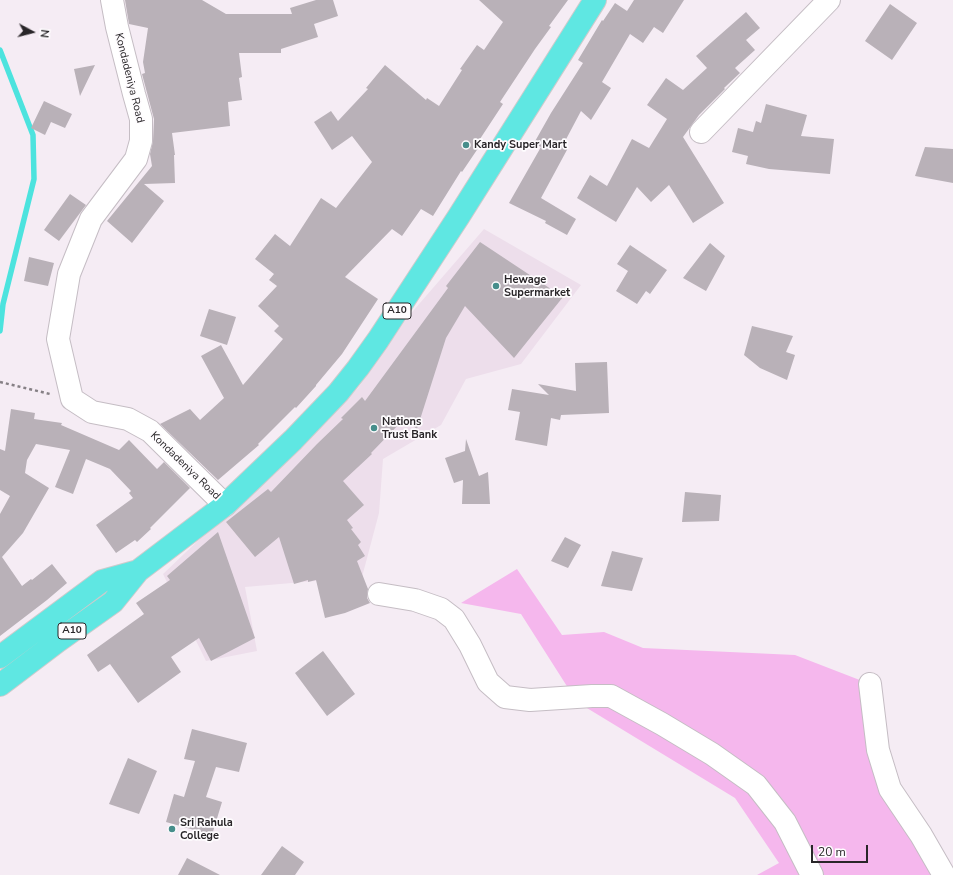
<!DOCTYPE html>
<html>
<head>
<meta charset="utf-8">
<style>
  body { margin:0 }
  #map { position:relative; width:953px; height:875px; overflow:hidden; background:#f5ecf4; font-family:"Nunito Sans",sans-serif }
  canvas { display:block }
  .north { position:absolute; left:12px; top:12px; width:40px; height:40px; -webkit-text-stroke:3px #fefcfe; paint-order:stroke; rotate:97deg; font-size:11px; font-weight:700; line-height:16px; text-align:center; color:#292629 }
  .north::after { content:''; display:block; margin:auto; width:14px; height:18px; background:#292629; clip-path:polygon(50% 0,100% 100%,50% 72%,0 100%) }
  .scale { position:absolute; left:811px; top:845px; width:57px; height:18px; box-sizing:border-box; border:2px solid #292629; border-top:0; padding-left:5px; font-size:12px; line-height:14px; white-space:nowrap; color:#292629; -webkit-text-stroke:3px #fefcfe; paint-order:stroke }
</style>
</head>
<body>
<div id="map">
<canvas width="953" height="875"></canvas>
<div class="north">N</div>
<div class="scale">20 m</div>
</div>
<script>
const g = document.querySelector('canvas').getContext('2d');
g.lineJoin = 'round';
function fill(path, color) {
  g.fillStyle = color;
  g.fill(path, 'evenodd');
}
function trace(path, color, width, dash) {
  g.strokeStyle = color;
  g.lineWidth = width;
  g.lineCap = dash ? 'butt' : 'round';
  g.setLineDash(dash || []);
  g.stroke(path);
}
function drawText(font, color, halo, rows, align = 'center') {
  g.font = font + ' "Nunito Sans",sans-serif';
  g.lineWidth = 3.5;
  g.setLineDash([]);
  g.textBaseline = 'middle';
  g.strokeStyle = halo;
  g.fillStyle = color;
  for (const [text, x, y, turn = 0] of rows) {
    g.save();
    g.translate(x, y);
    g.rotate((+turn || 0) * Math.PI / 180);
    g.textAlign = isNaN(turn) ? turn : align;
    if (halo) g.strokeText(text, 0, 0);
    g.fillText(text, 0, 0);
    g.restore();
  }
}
fill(new Path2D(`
  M484 229 581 285 521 364 466 379 441 425 383 459 379 513 362 577 245 587 257 651 206 661 163 574 358 388 407 318Z`), '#eddeeb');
fill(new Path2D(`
  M517 569 562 635 604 632 643 648 795 655 870 684 878 750 939 875H757L779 863 735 798 577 702 521 614 461 603Z`), '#f5b7ed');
trace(new Path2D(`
  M0 50 33 135 34 179 3 304 0 331`), '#4ce3de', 5.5);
fill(new Path2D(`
  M125 0H202L226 14H292L290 8 316 0H333L338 16 314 24 318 37 281 49V53H239L242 77 239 78 242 100 228 102 230 126 172 133 175 155H174L175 183 144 184 164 201 132 243 107 221 152 166 150 154 153 141 154 119 142 74 145 73 143 62 148 28 129 24Z
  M479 0H568L549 26 551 27 535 49 500 102 503 104 480 139 483 141 462 172 461 171 433 216 421 209 402 236 392 229 345 277 378 299 342 354 316 385V386L296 408 295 407 258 444 259 445 218 480 160 424 190 409 200 420 224 398 201 356 221 345 243 385 283 339 274 331 279 326 258 306 277 286 269 280 274 274 255 259 275 234 290 246 321 198 336 208 372 162 352 136 332 150 314 122 331 111 338 121 368 89 366 88 385 65 426 100 427 98 439 106 462 70 460 69 477 45 484 50 503 22Z
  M634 0H684L663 33 654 27 643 43 630 34 602 82 611 88 591 120 581 111 563 145 568 148 541 198 576 219 567 235 545 223 546 221 509 203 541 147 534 143 538 136 551 113 583 63 578 60 602 20 603 21 615 3 627 11Z
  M890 4 917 23 892 60 865 41Z
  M746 12 760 28 746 40 755 50 735 68 740 73 724 88 725 89 699 115 683 137 724 203 693 223 669 185 651 202 637 187 616 222 577 198 590 175 607 186 632 139 649 148 667 119 647 105 666 78 683 90 707 68 696 56Z
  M95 65 80 96 74 69Z
  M44 101 72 114 65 128 51 122 45 135 31 128Z
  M766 104 807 115 801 136 834 139 830 174 769 169 746 164 748 156 732 152 738 128 753 132 756 121 761 123Z
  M925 147 953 149V183L915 176Z
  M70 194 86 205 59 241 44 230Z
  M480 242 563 297 514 358 465 306 446 338 417 429 404 419 371 453 372 454 343 481 364 505 347 520 353 528 351 529 361 542 358 545 365 556 357 561 368 589 367 598 370 603 345 613 325 618 316 580 308 582V580L294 584 279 537 255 557 226 522 268 489 271 492 317 444 343 419 341 418 362 397 365 401 448 288 446 286Z
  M710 243 725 256 706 291 683 278Z
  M630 245 667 270 650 294 646 291 637 304 616 291 628 271 617 264Z
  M29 257 54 263 48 286 24 281Z
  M209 309 236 317 227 345 200 336Z
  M752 326 793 336 786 352 795 355 787 380 760 368 744 355Z
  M607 362 609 413 561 415 560 420 551 418 547 446 515 440 520 412 508 410 512 389 549 395 538 384 576 391 575 363Z
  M11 409 35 413 34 419 62 423 61 425 119 450 129 440 157 469 164 462 190 488 150 528 151 529 137 542 135 540 116 553 96 525 133 498 129 493 131 491 110 469 86 459 73 494 55 487 70 450 36 444 27 460 25 473 49 488 23 533 2 557 22 586 31 579 32 580 52 564 67 583 47 600 0 636V514L10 496 0 490V449L5 451Z
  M466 439 479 476 488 472 490 504H462L463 480 454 483 445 458 465 451Z
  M685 492 721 495 719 521 682 522Z
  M218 532 255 638 211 661 199 638 171 657 181 672 138 703 110 664 98 672 87 655 144 614 136 603 170 580 167 576Z
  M565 537 581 545 568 568 551 561Z
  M612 551 643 558 632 591 601 586Z
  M323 651 355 694 327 716 295 673Z
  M192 729 247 743 239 772 216 767 206 797 222 802 212 835 166 822 174 794 184 797 195 761 184 759Z
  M128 758 157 771 139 814 109 804Z
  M282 846 304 862 295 875H261Z
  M187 858 220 875H178Z`), '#b9b1b8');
const minor = new Path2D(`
  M112 0 117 27 134 94 141 119V141L136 159 91 219 69 274 58 339 72 399 92 412 128 419 150 431 225 505
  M701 132 829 0
  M379 594 415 600 441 609 454 619 470 645 488 682 505 697 530 700 592 696H611L662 724 712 754 756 785 785 822 812 875
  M870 684 878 750 890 789 921 835 944 875`);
const highway = new Path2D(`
  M0 657 102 581 138 571
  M0 685 58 641 113 602 138 571 225 505 293 440 338 393 358 368 378 340 459 216 595 0`);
trace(minor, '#c5bdc4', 24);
trace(highway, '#cccbcc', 24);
trace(new Path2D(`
  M0 382 50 394`), '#868085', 2.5, [3, 3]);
trace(minor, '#fff', 22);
trace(highway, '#5fe7e2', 22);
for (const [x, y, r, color] of [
  [466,145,4,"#468e8b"],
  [496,286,4,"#468e8b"],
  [374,428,4,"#468e8b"],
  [172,829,4,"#468e8b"]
]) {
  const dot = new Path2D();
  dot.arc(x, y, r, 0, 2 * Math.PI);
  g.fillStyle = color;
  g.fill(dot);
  trace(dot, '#fefcfe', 1.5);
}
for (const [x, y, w] of [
  [397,311,28],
  [72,631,28]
]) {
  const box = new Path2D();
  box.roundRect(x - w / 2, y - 8, w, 16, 3);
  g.fillStyle = '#fefcfe';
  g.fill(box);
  trace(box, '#292629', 1);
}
drawText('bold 10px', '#292629', null, [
  ["A10",397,311],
  ["A10",72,631]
]);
drawText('11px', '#292629', '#fefcfe', [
  ["Kondadeniya Road",129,78,76],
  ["Kondadeniya Road",185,466,44]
]);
drawText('bold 11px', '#292629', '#fefcfe', [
  ["Kandy Super Mart",474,145],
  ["Hewage",504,280],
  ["Supermarket",504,293],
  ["Nations",382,422],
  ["Trust Bank",382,435],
  ["Sri Rahula",180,823],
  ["College",180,836]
], 'left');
</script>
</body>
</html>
